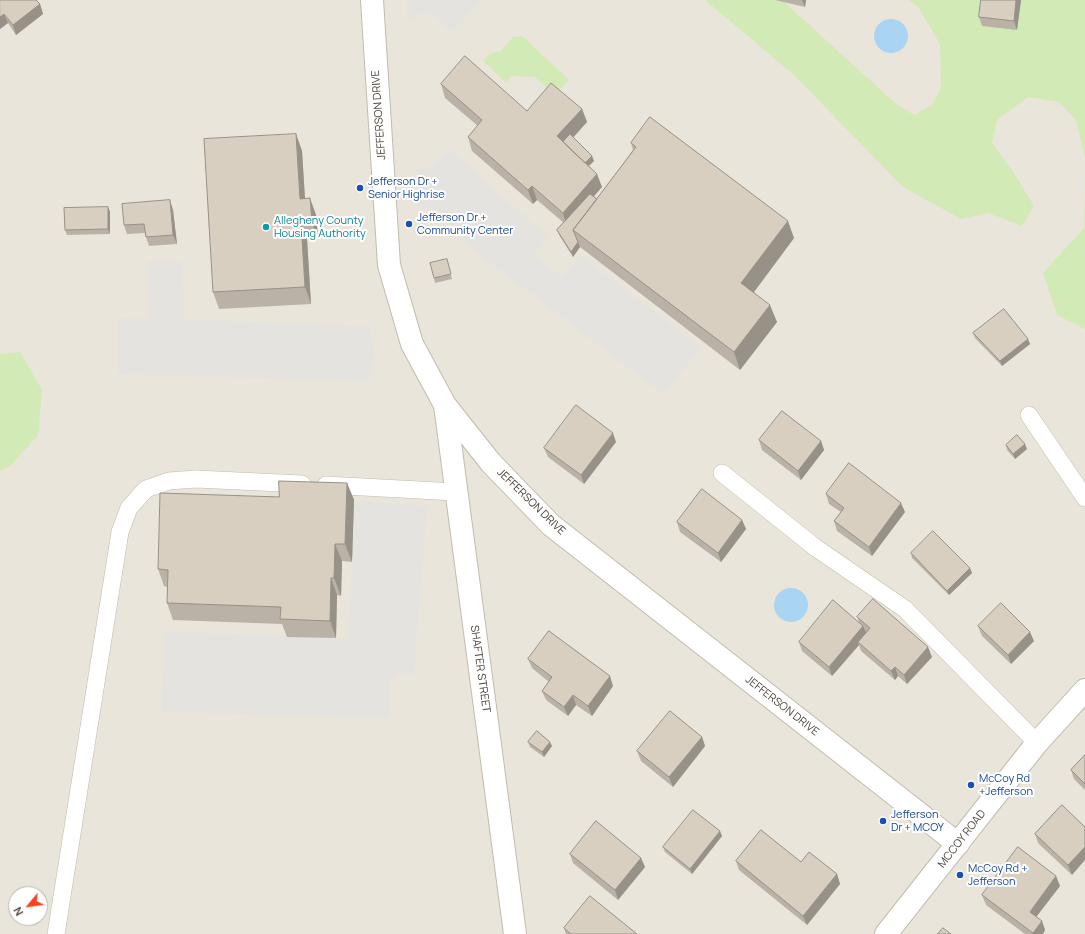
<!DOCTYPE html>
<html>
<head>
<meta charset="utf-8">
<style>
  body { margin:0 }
  #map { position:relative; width:1085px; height:934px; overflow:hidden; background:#f6f3ec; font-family:Manrope,sans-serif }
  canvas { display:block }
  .north { position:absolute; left:8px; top:886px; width:40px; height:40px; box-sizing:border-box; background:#fff; border:1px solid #b7b4b0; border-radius:50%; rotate:241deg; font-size:11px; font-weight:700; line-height:16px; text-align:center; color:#4b4439 }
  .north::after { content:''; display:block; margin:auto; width:14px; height:18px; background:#fc3f1d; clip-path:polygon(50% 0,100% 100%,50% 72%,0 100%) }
</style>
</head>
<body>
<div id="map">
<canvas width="1085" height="934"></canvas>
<div class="north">N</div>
</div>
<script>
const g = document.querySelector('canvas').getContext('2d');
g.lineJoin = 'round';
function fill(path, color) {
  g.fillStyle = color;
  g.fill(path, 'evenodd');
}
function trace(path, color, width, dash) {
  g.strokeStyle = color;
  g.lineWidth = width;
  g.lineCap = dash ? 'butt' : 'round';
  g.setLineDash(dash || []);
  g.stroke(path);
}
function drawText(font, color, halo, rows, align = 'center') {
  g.font = font + ' Manrope,sans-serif';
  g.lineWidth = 4;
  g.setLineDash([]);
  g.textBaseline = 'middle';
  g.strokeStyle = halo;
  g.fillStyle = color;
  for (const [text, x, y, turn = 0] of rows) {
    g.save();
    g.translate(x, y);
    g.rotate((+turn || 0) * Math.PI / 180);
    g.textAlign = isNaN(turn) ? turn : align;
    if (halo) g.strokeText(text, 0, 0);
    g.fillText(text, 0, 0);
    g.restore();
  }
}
fill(new Path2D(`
  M0 0H1085V934H0ZM16 894H40V918H16Z`), '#eae5da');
fill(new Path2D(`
  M705 0H782L895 103 914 115 932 105 941 87 940 44 919 8 909 0H1085V158L1076 120 1059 102 1028 97 997 120 992 143 1014 173 1034 206 1022 226 988 213 961 219 903 187 793 74Z
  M522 36 569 80 559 90H550L535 77 511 76 506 82 483 61 489 54 501 51 513 37Z
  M1085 171V329L1057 315 1043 273 1084 228Z
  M20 352 42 390 38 435 10 466 0 471V354Z`), '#d2eab5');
fill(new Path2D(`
  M407 0H482L452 32 434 15 422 13 407 21Z
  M449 149 548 237 534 255 562 278 580 255 701 347 664 394 490 263 434 210 419 205 416 169 431 168Z
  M148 261 182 262 184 319 370 327 375 355 369 381 118 374 117 318 149 319Z
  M355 501 427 506 414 674 398 673 390 680 389 718 161 712 165 631 348 639Z`), '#e5e3e0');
fill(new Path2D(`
  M874 36a17 17 0 1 1 34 0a17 17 0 1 1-34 0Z
  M774 605a17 17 0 1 1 34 0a17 17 0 1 1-34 0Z`), '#a9d4f2');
const service = new Path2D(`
  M1029 415 1085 498
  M722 473 816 548 905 609 1037 743
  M326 485 456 492
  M56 934 120 532 129 508 146 489 169 481 196 479 302 484`);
const minor = new Path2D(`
  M372 0 389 265 412 344 445 405 491 463 551 525 958 844
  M445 405 515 934`);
const tertiary = new Path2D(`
  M886 934 1037 743 1085 690`);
trace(service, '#c2bbae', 18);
trace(minor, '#c2bbae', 24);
trace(tertiary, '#c2bbae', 24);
trace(service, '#fff', 17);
trace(minor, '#fff', 22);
trace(tertiary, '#fff', 22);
fill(new Path2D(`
  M0 0 40 4 43 14 16 35 8 23 0 29Z
  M775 0H806L805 7Z
  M1021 0 1017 30 982 26 979 17Z
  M441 84 527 111 582 109 587 122 573 138 592 156 594 161 589 166 602 187 594 196 597 199 633 150 631 143 794 238 754 292 777 322 740 370 580 247 573 257 559 235 557 230 564 223 537 200 533 204 472 151 468 137 478 126 445 98Z
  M296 134 302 151 305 198 316 215 318 239H307L311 304 219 309 213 292Z
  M108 207 110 212V234L67 235 65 230Z
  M173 210 177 244 149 246 146 237 145 233 127 234 124 225Z
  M447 259 452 279 435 283 434 278Z
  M973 333 1030 344 1002 366 975 338Z
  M759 440 821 441 824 450 801 480 762 450Z
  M616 442 584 484 548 457 544 448Z
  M1006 445 1027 449 1015 459 1007 450Z
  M347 483 354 500 352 562 342 561 341 596 337 595 336 638 287 637 282 624 173 620 167 603V587L164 586 158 569Z
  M826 494 905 512 872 556 837 531 834 521 841 512 829 504Z
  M742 520 746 529 721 562 680 532 677 522Z
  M911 553 970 568 972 573 949 595 912 558Z
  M857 617 932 657 907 684 898 676 895 680 861 651 859 645 832 676 802 651 799 642 859 622Z
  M978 626 1034 641 1011 664 982 636Z
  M528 659 613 686 592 716 576 705 568 716 546 700 542 691 549 682 532 668Z
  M702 737 705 746 673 787 641 761 637 751Z
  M528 742 552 746 544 757 530 747Z
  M1085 755V790L1074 779 1071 770Z
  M1062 805 1072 875 1038 843 1035 834Z
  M722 836 692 874 665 852 663 847Z
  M570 854 641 858 645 867 618 900 573 863Z
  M736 861 801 862 837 874 840 884 807 925 739 870Z
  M1056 876 1060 886 1036 917 1042 921 1045 930 1043 934H1025L986 905 982 895Z
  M564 928 637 934H566Z`), '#bab2a6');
fill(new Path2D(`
  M802 0H806L805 7Z
  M1016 0H1021L1017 30 1014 21Z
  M40 4 43 14 16 35 13 25Z
  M4 14 8 23 0 29V17Z
  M582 109 587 122 563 148 557 136Z
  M296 134 302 151 306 216 300 199Z
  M592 156 594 161 584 170 583 165Z
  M597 174 602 187 567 227 563 213Z
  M532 186 537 200 533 204 528 190Z
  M310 198 316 215 318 239 312 222Z
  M170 200 173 210 177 244 173 235Z
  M108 207 110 212V234L108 229Z
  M788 221 794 238 748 300 741 283Z
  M301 222 307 239 311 304 305 287Z
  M578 242 580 247 573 257 571 252Z
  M770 305 777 322 740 370 734 352Z
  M1028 339 1030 344 1002 366 1000 361Z
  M613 433 616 442 584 484 581 475Z
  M821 441 824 450 801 480 798 471Z
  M1025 444 1027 449 1015 459 1013 454Z
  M347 483 354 500 352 562 345 544Z
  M901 503 905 512 872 556 869 547Z
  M742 520 746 529 721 562 718 553Z
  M335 544 342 561 341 596 334 578Z
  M970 568 972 573 949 595 947 591Z
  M331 578 337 595 336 638 330 621Z
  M863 626 867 635 858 642 859 645 832 676 829 667Z
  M1030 632 1034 641 1011 664 1008 655Z
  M928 647 932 657 907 684 904 675Z
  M895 667 898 676 895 680 891 671Z
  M610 676 613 686 592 716 588 706Z
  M573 695 576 705 568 716 564 707Z
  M702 737 705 746 673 787 669 777Z
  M550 742 552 746 544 757 542 752Z
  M720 831 722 836 692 874 690 869Z
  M1085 847V860L1072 875 1068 865Z
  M641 858 645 867 618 900 615 890Z
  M837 874 840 884 807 925 803 916Z
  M1056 876 1060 886 1033 921 1030 912Z
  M1042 921 1045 930 1043 934H1033V933Z`), '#979187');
const building = new Path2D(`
  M0 0H36L40 4 13 25 4 14 0 17Z
  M981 0H1016L1014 21 979 17Z
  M465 56 527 111 551 83 582 109 557 136 597 174 563 213 532 186 528 190 468 137 482 120 441 84Z
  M650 117 788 221 741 283 770 305 734 352 573 230 636 147 631 143Z
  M296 134 300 199 310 198 312 222H301L305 287 213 292 204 139Z
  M570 134 592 156 585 163 563 142Z
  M590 194 597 199 573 230 578 242 571 252 557 230Z
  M170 200 173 235 146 237 144 224 124 225 122 204Z
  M108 207V229L65 230 64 208Z
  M447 259 451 274 434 278 430 263Z
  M1004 309 1028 339 1000 361 973 333Z
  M576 405 613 433 581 475 544 448Z
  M782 411 821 441 798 471 759 440Z
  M1017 435 1025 444 1013 454 1006 445Z
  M849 463 901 503 869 547 834 521 844 508 826 494Z
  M279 481 347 483 345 544H335L334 578H331L330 621 280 619 281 607 167 603 168 570 158 569 160 493 279 497Z
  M702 489 742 520 718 553 677 522Z
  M933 531 970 568 947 591 911 553Z
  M873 599 928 647 904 675 895 667 891 671 858 642 870 628 857 617Z
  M833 600 863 626 829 667 799 642Z
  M1001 603 1030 632 1008 655 978 626Z
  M549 631 610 676 588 706 573 695 564 707 542 691 552 677 528 659Z
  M670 711 702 737 669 777 637 751Z
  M537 731 550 742 542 752 528 742Z
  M1085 755V784L1071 770Z
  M1062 805 1085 827V847L1068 865 1035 834Z
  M693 810 720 831 690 869 663 847Z
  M596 821 641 858 615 890 570 854Z
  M761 830 801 862 809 852 837 874 803 916 736 861Z
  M1018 847 1056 876 1030 912 1042 921 1033 933 982 895Z
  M590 896 637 934H571L564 928Z
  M943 928 951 934H938Z`);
fill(building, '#d8cfc1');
trace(building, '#979187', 1);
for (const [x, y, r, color] of [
  [360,188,4,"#1a4fb4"],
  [409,224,4,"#1a4fb4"],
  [266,227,4,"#0f9aa8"],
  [971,785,4,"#1a4fb4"],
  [883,821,4,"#1a4fb4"],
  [960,875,4,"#1a4fb4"]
]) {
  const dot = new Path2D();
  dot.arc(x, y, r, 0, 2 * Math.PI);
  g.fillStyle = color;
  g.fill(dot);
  trace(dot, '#fff', 1.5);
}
drawText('11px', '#4b4439', '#fff', [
  ["JEFFERSON DRIVE",379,115,-94],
  ["JEFFERSON DRIVE",531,502,44],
  ["SHAFTER STREET",480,669,82],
  ["JEFFERSON DRIVE",782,706,38],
  ["MCCOY ROAD",962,839,-52]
]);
drawText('11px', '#164399', '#fff', [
  ["Jefferson Dr +",368,182],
  ["Senior Highrise",368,195],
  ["Jefferson Dr +",417,218],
  ["Community Center",417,231],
  ["McCoy Rd",979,779],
  ["+Jefferson",979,792],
  ["Jefferson",891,815],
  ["Dr + MCOY",891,828],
  ["McCoy Rd +",968,869],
  ["Jefferson",968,882]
], 'left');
drawText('11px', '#0d838f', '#fff', [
  ["Allegheny County",274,221],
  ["Housing Authority",274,234]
], 'left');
</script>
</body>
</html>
